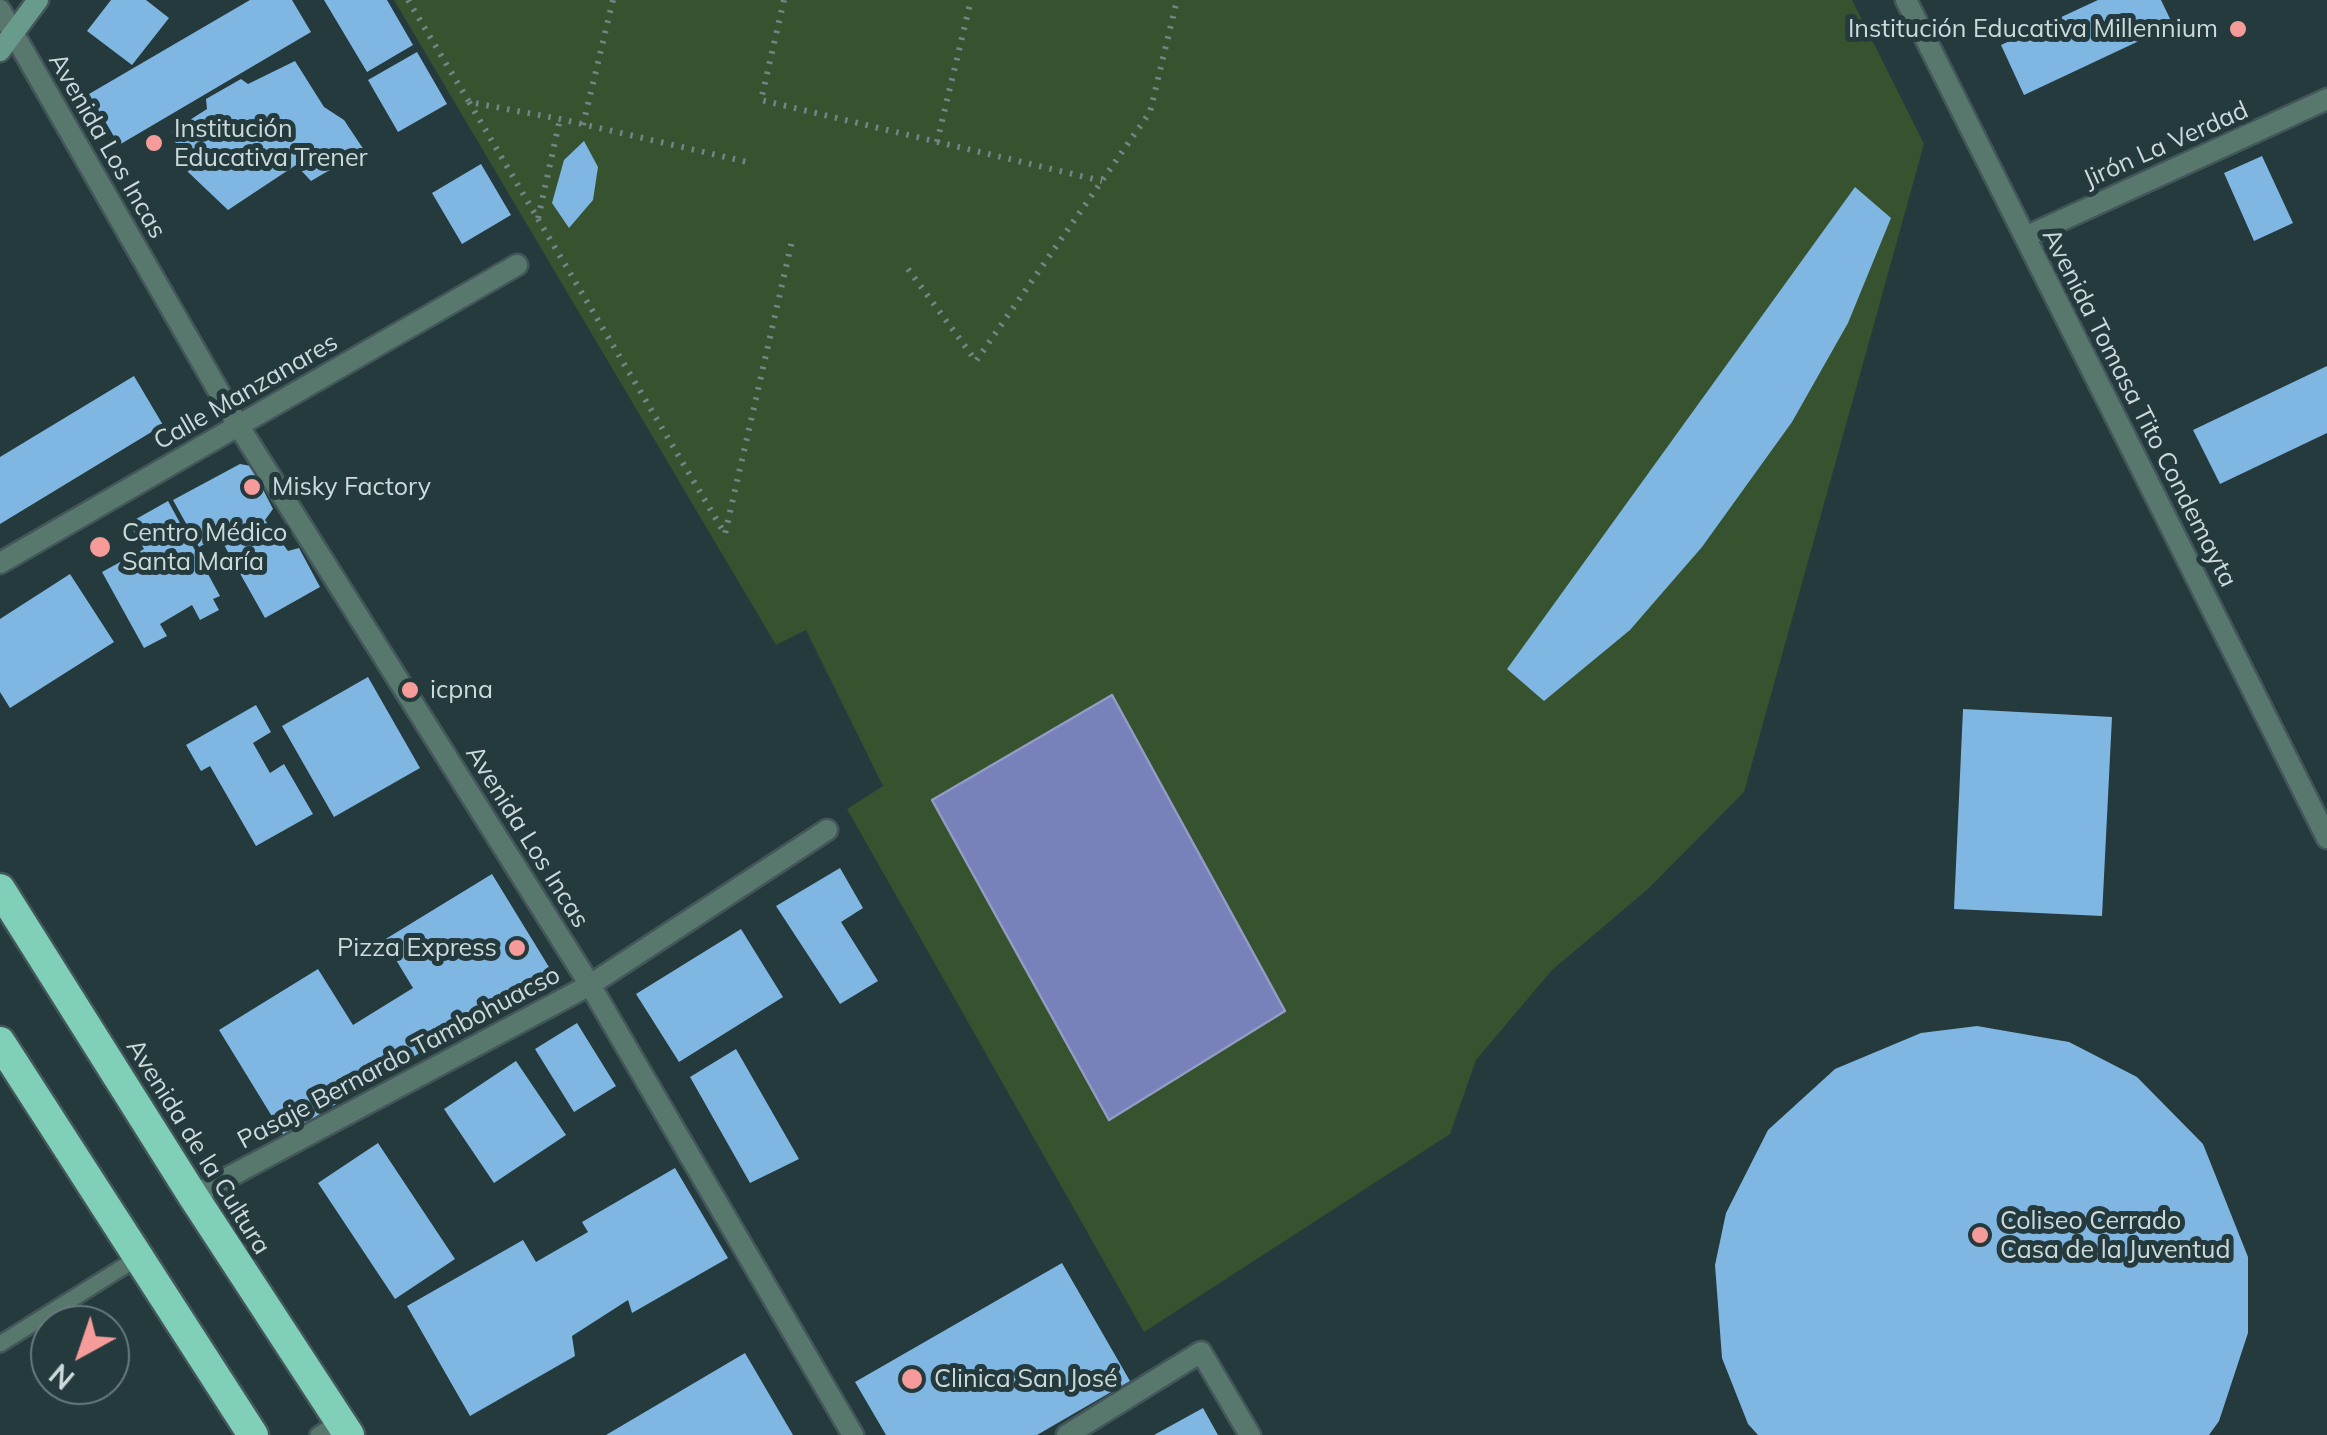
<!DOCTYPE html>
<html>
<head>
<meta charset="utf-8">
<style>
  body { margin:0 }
  #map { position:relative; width:2327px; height:1435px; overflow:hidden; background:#253a3d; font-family:Mulish,sans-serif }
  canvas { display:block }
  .north { position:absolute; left:30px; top:1305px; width:100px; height:100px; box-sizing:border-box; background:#253a3d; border:2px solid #687a7d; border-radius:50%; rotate:220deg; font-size:28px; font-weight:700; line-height:40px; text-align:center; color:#cddadc }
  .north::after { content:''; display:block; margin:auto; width:35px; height:45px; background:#f59b9a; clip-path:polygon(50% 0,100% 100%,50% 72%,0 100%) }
</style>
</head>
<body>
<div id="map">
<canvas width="2327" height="1435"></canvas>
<div class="north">N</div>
</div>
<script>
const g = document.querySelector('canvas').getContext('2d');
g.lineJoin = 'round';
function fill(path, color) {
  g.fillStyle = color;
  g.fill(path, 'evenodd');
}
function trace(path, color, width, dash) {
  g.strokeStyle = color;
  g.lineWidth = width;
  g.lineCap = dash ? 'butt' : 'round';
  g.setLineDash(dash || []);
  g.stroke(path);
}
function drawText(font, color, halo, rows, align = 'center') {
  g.font = font + ' Mulish,sans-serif';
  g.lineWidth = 10;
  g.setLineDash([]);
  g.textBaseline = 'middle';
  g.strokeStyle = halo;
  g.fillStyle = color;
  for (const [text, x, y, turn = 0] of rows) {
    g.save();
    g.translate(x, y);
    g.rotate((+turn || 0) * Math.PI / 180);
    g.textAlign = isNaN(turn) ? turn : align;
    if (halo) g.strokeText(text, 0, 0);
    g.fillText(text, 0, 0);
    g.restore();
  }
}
fill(new Path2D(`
  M394 0H1852L1924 144 1744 792 1648 889 1552 970 1476 1060 1450 1134 1144 1332 847 809 883 786 806 630 776 645Z`), '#36522f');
const water = new Path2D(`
  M1112 695 1285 1011 1109 1120 932 800Z`);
fill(water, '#7881b9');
trace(water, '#929cc4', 2.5);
fill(new Path2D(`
  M111 0H146L169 18 132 65 87 31Z
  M250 0H292L311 32 119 145 89 94Z
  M324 0H387L413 45 367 72Z
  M2098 0H2161L2173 25 2024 95 2001 45Z
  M417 52 447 104 398 132 368 80Z
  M295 61 324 107 344 120 364 150 311 181 296 165 228 210 188 172 171 132 207 109 206 99 241 79 248 84Z
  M584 141 598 167 593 200 569 228 552 203 564 160Z
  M2262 156 2293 223 2254 241 2224 173Z
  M481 164 511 215 462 244 432 193Z
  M1855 187 1891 218 1848 323 1792 422 1702 547 1630 630 1544 701 1507 669Z
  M2327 366V433L2220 484 2193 430Z
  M134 376 163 425 0 524V457Z
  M240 464 251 466 273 509 265 520 288 551 299 548 320 587 265 618 219 536 199 547 173 500Z
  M168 501 220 596 213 599 219 610 200 620 192 605 160 624 167 636 144 648 102 572 144 549 129 523Z
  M70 574 114 642 10 708 0 692V619Z
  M368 677 420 768 334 817 282 726Z
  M256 705 271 732 253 743 270 773 284 764 313 814 256 846 210 766 201 771 186 745Z
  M1963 709 2112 717 2102 916 1954 909Z
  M840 868 863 908 841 922 878 981 840 1004 776 906Z
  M492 874 552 972 284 1136 219 1030 318 969 353 1025 413 988 384 940Z
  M741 929 783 997 679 1062 636 994Z
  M577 1023 616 1086 574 1112 535 1049Z
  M1977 1026 2069 1042 2137 1077 2203 1144 2248 1257V1333L2219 1421 2209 1435H1758L1748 1424 1722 1358 1715 1265 1726 1213 1768 1130 1835 1069 1921 1033Z
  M736 1049 799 1159 750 1183 690 1077Z
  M516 1061 566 1135 494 1183 444 1109Z
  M378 1143 455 1259 395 1299 318 1183Z
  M675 1168 728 1258 632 1313 628 1300 572 1336 575 1356 470 1416 407 1306 523 1240 536 1262 588 1232 582 1222Z
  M1062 1263 1130 1381 1037 1435H886L855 1382Z
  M745 1353 793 1435H606Z
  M1203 1408 1218 1435H1154Z`), '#80b7e2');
const lane = new Path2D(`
  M0 1344 139 1257
  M318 1435 340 1421`);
const street = new Path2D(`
  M1906 0 2327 838
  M0 10 238 425 590 985 853 1435
  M2025 237 2327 99
  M0 563 517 265
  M193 1196 590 985 827 830
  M1067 1435 1201 1352 1250 1435`);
const secondary = new Path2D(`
  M0 51 38 0`);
const highway = new Path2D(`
  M0 889 193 1196 349 1435
  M0 1042 253 1435`);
trace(lane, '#43575a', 20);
trace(street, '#43575a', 25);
trace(secondary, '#43575a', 25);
trace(highway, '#43575a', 35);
trace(new Path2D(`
  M408 0 469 102 560 119 747 162
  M784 0 761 100 1102 181
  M469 102 538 219 560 119
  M583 125 613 0
  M937 142 971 0
  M538 219 725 534 792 241
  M908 269 976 361 1150 112 1177 0`), '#738486', 6, [2.5, 8]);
trace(lane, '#58776d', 15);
trace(street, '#58776d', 20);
trace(secondary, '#699b8c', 20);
trace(highway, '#80cfb9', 30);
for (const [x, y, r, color] of [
  [2238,29,10,"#f59b9a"],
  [154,143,10,"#f59b9a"],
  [252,487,10,"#f59b9a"],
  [100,547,12,"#f59b9a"],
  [410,690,10,"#f59b9a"],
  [517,948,10,"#f59b9a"],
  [1980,1235,10,"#f59b9a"],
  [912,1379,12,"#f59b9a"]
]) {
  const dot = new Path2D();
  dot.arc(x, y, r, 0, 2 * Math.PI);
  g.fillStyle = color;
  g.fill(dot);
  trace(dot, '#253a3d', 4);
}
drawText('25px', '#cddadc', '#253a3d', [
  ["Institución Educativa Millennium",2218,29,"right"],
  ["Institución",174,129],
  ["Educativa Trener",174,158],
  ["Misky Factory",272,487],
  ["Centro Médico",122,533],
  ["Santa María",122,562],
  ["icpna",430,690],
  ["Pizza Express",497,948,"right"],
  ["Coliseo Cerrado",2000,1221],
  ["Casa de la Juventud",2000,1250],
  ["Clinica San José",934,1379]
], 'left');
drawText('25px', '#cddadc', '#253a3d', [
  ["Jirón La Verdad",2166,145,-24],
  ["Avenida Los Incas",107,146,60],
  ["Calle Manzanares",246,392,-30],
  ["Avenida Tomasa Tito Condemayta",2139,408,63],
  ["Avenida Los Incas",527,837,58],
  ["Pasaje Bernardo Tambohuacso",399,1058,-28],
  ["Avenida de la Cultura",198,1147,58]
]);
</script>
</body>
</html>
